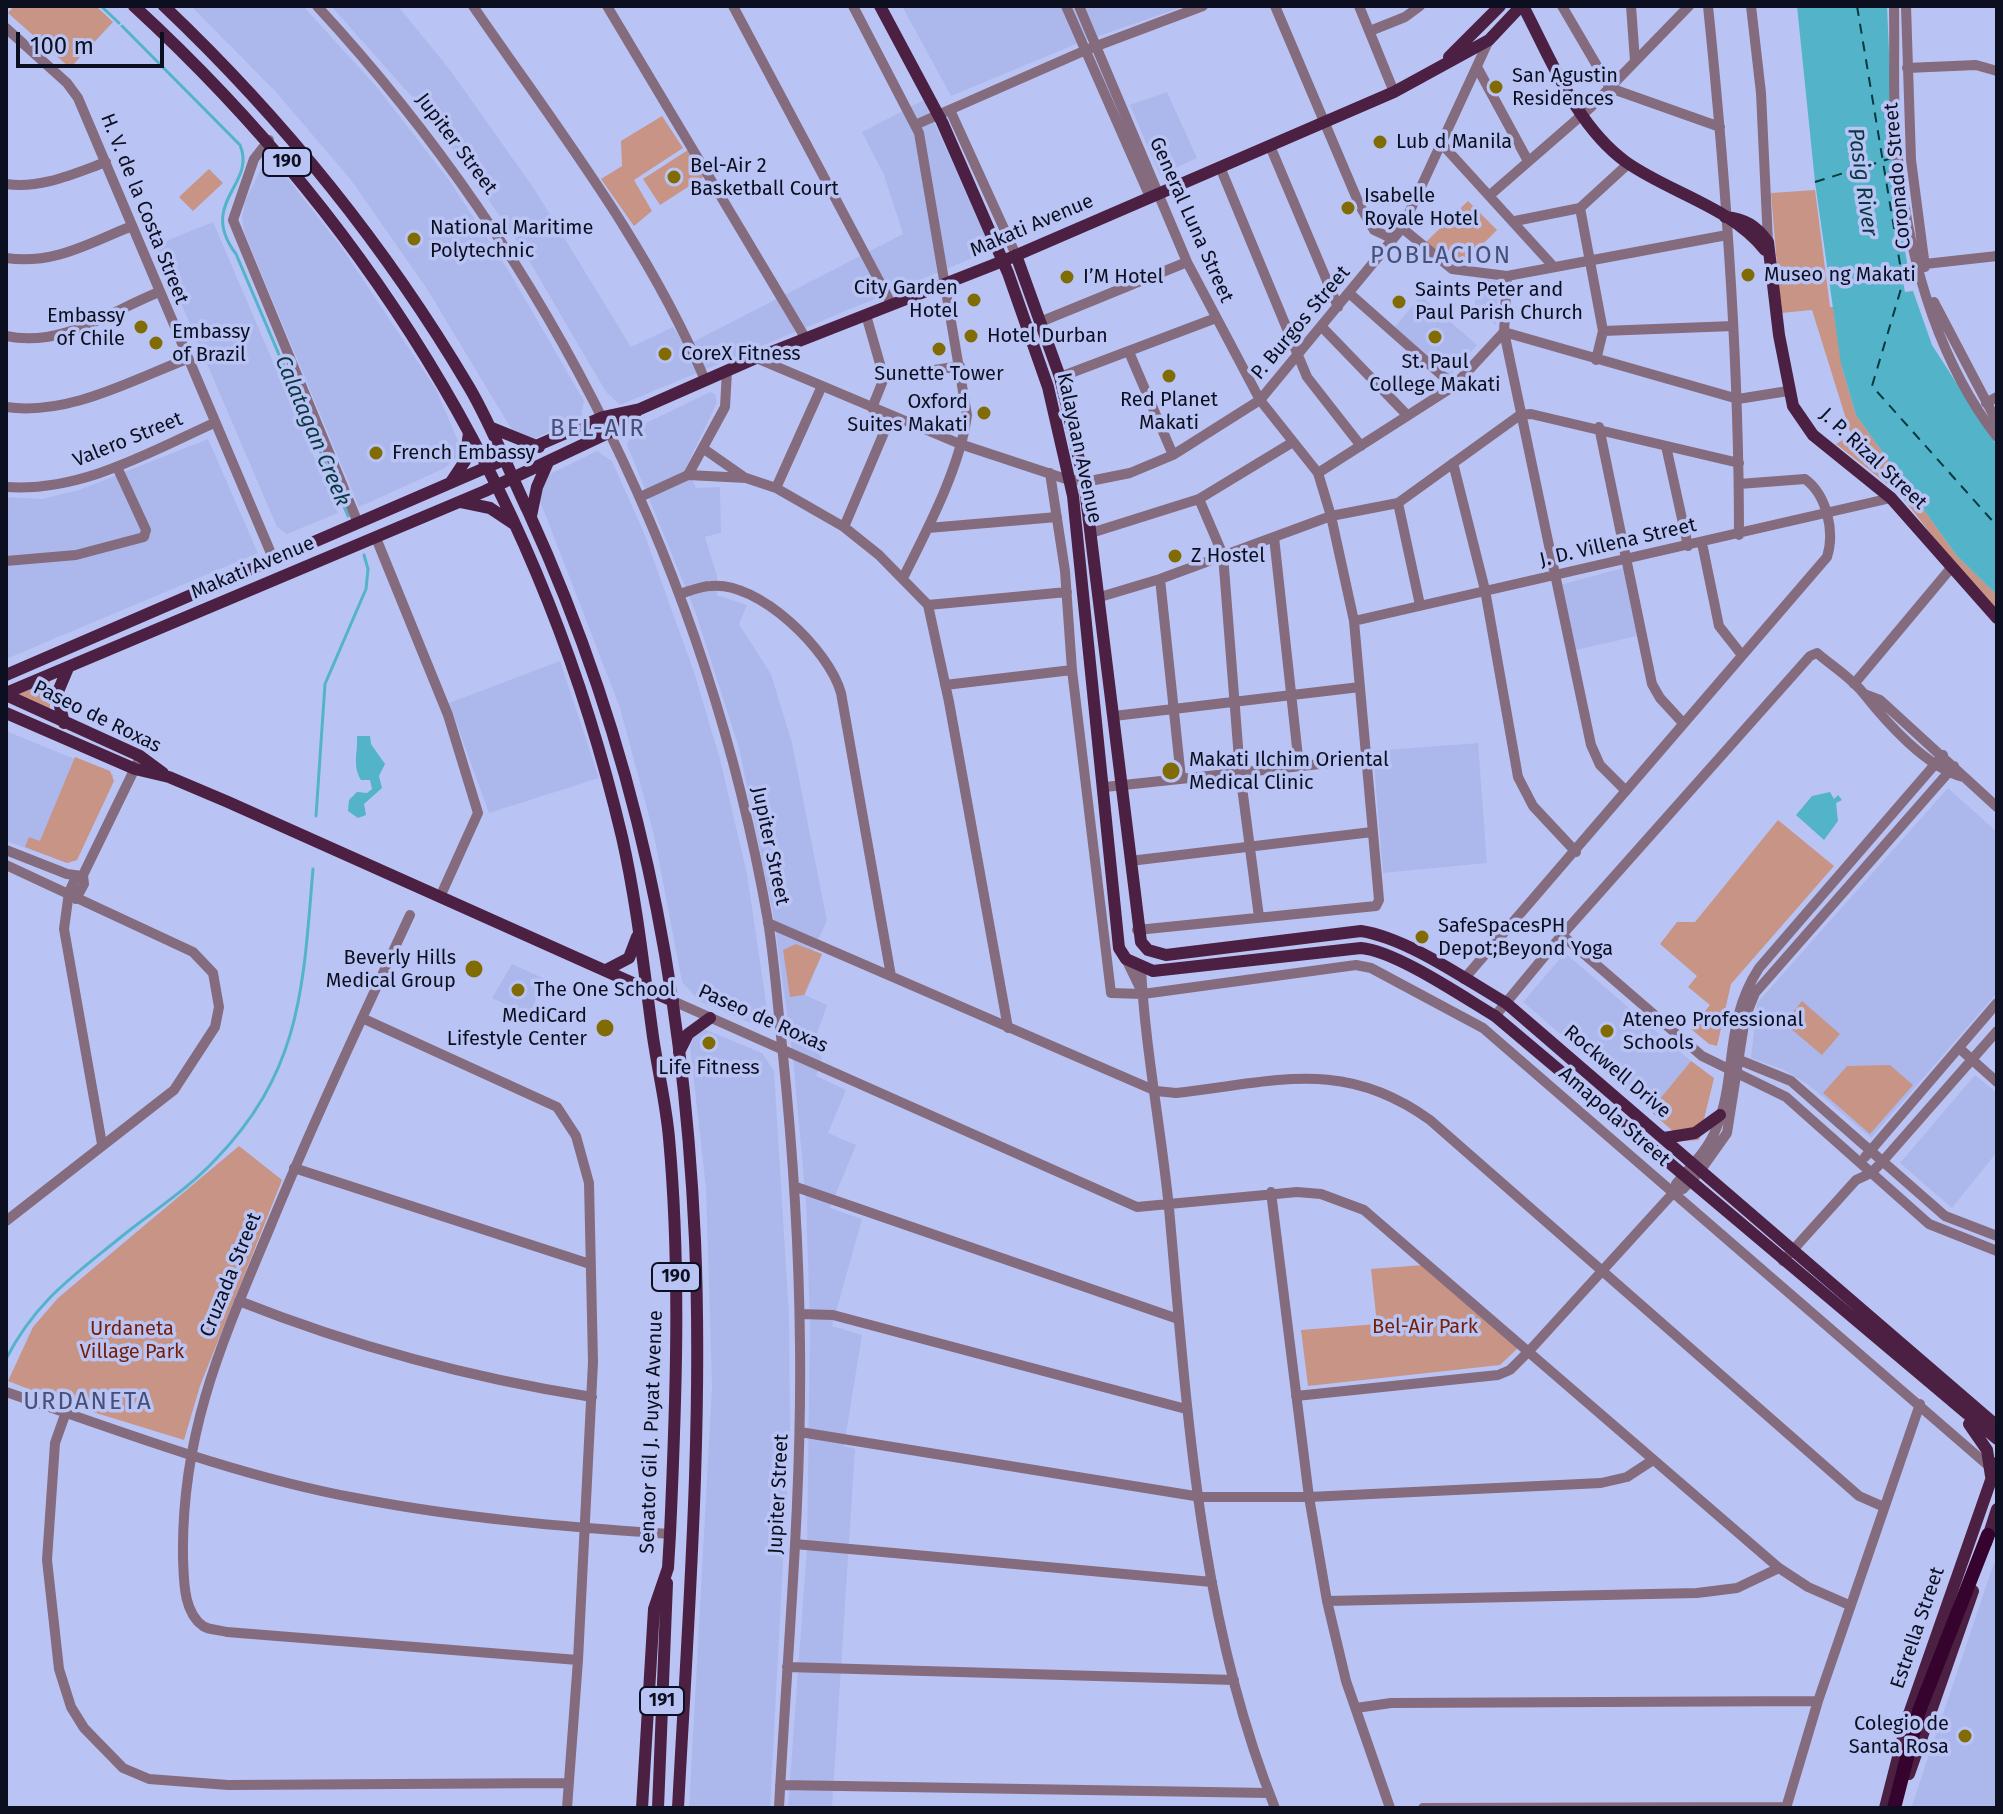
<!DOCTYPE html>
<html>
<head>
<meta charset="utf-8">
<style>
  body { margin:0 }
  #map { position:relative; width:2003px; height:1814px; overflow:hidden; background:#bac4f4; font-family:"Fira Sans",sans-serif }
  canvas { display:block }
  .frame { position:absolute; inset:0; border:8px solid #0c0f1f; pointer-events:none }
  .scale { position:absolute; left:16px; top:32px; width:148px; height:36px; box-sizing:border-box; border:4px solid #0c0f1f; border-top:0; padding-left:10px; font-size:24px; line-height:28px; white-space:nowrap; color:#0c0f1f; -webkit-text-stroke:6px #bac4f4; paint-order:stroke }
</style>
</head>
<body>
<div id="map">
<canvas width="2003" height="1814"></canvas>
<div class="frame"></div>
<div class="scale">100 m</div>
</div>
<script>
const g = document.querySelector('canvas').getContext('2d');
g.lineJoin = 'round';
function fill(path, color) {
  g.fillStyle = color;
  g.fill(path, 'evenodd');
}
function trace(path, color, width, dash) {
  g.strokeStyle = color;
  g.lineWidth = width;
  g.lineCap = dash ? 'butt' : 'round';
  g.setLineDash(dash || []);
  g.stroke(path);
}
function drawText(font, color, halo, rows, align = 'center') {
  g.font = font + ' "Fira Sans",sans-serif';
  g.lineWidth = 7;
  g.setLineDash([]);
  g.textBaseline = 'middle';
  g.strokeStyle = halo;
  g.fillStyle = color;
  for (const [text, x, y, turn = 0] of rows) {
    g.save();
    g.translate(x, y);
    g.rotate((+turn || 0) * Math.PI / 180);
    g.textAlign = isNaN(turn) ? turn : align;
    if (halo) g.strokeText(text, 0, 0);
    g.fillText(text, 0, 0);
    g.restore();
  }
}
fill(new Path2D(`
  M191 6H303L376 86 449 180 510 273 584 401 581 417 534 439 512 430 427 289 351 180 275 91Z
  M331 6H398L450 70 535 190 631 347 673 327 685 346 903 234 884 175 862 132 924 100 992 250 620 405 606 392 524 252 467 168 419 105Z
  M902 6H1185L1076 44 951 96Z
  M1167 92 1197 158 1160 175 1130 105Z
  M267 157H271L342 248 436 389 460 446 457 457 445 468 359 507 245 234 242 218 245 201Z
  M213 222 338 513 287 534 277 527 156 245Z
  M1477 278 1498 281 1496 325 1474 313Z
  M1421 296 1477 345 1448 378 1393 329Z
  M710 392 715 394 717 403 686 467 696 488 720 487 721 533 705 537 717 576V595L747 605 739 624 771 674 792 743 827 921 813 950 822 954 805 995 827 1005 813 1045 822 1058 816 1076 846 1090 828 1133 856 1145 830 1208 862 1219 832 1326 862 1335 844 1446 855 1449 832 1808H788L807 1547 810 1324 806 1203 793 1057 773 913 739 748 695 611 627 445 632 430Z
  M208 439 258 553 6 659V497L42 499 79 490Z
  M597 451 612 461 644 533 694 672 720 759 747 874 767 1009V1015L756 1025 699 1001 682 982 654 835 620 708 540 501 544 480 552 473Z
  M1623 568 1637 636 1576 650 1560 585Z
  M560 661 599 778 489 813 449 703Z
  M6 731 114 775 77 860 67 863 6 841Z
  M1478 743 1487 863 1383 873 1373 751Z
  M1948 788 1997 832V993L1871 1138 1810 1086 1784 1070 1751 1058 1757 1003Z
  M1565 953 1691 1061 1650 1111 1523 1002Z
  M512 964 545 979 529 1015 492 998Z
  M704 1029 762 1053 774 1071 789 1316 790 1430 770 1808H689L712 1387 706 1189 690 1046 695 1034Z
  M1975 1075 1997 1093V1152L1952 1208 1900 1163Z
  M1994 1563 1997 1564V1808H1911Z`), '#acb8ec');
fill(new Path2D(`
  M14 6H96L113 22 70 68 8 13Z
  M662 116 683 148 634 180 652 211 634 226 601 179 622 166 621 141Z
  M688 150 705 176 660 205 643 179Z
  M209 169 223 183 193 211 179 197Z
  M1815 190 1830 307H1833L1843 371 1856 415 1957 556 1997 595V610L1955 565 1899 493 1836 444 1851 435 1812 310 1781 313 1771 193Z
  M1468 201 1497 230 1462 265 1450 262 1425 243Z
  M50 681V710L17 695Z
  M75 757 110 771 114 781 77 860 67 863 25 847 29 837 40 841Z
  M1778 820 1834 866 1731 984 1717 1046 1709 1044 1691 1029 1710 1005 1688 987 1697 976 1660 944 1677 922H1695Z
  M796 944 822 954 804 995 790 997 783 950Z
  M1802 1001 1840 1034 1822 1055 1784 1023Z
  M1691 1061 1714 1078 1699 1140 1684 1141 1650 1111Z
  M1890 1065 1913 1085 1870 1134 1823 1093 1847 1066Z
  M239 1146 282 1180 200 1386 184 1440 70 1405 8 1381 33 1327 58 1298Z
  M1423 1265 1519 1347 1500 1365 1308 1386 1301 1330 1377 1324 1371 1269Z`), '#c79486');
fill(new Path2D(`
  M1797 6H1887L1895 191 1908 268 1902 277 1905 292 1913 291 1932 345 1997 446V595L1957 556 1856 415 1841 364 1815 182Z
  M357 736H370L371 744 385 764 379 776 382 788 364 804 366 815 358 818 348 811 349 800 357 792 367 793 372 789 370 780H361C352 765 358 753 357 736Z
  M1830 792 1834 799 1838 795 1842 800 1836 803 1838 821 1824 840 1796 815 1812 796Z`), '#53b3c9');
trace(new Path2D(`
  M101 6 119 23
  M122 26 240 145C257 185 197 202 236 254L348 516
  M316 816 325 684 366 589 368 569 364 555
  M6 1359C36 1301 72 1277 121 1237 152 1212 188 1189 215 1160 302 1070 303 987 313 869`), '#53b3c9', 3);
trace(new Path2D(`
  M1857 6 1903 282 1872 386 1997 526
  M1815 182 1892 158`), '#093841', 2, [10, 8]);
trace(new Path2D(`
  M317 6C553 261 708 579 768 921 775 965 778 1011 783 1055 793 1152 799 1248 800 1345 802 1499 787 1654 779 1808
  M473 6C556 127 648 244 705 380
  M607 6 806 339
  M733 6 892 305
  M853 6 919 133 967 415C960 468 927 530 903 578
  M1066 6 1150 197
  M1079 6 1187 262 1260 400 1318 473 1331 516 1354 621 1379 900 1376 906 1137 930
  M1275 6 1360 206 1374 230 1393 239
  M1359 6 1394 92
  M1562 6 1610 88 1720 127
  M1631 6 1635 61
  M1708 6C1726 181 1739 358 1739 535
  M1751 6 1761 93 1768 242
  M1894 6C1895 56 1892 109 1898 159 1909 257 1936 358 1997 437
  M1906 6 1911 160 1925 267
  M6 28 67 83 78 98 273 558
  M1370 31 1405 17 1420 6
  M1477 67 1528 161
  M1907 68 1976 65 1997 71
  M950 110 1016 255
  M915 125 1086 50 1203 6
  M269 140 254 159 233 220 358 523
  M1440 142 1553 266
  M1270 146 1338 307
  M1220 167 1307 377 1361 446
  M6 184C41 189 73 174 106 162
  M1490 195 1590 108 1689 6
  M1580 208 1603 331 1596 360
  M1515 221 1580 208 1628 164
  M1402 228 1452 269 1507 276 1727 235
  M6 258C54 265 89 243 132 226
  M1925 264 1997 256
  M1507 276 1504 332 1591 745 1600 765 1626 791
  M1349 293 1454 386
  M1934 302 1997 422
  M866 315 884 378 872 408
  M1040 322 1187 262
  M1321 326 1407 415
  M1603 331 1733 326
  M1504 332 1738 399 1788 391
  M6 336C62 348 109 312 159 292
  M1129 352 1173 455
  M756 358 960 444 1069 480H1095L1130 473 1173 455 1260 400 1402 228 1489 40
  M1060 377 1216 318
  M884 378 960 366
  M1986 403 1997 397
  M6 407C68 416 130 381 187 359
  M1599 427 1652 684 1660 698 1683 723
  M1666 446 1688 546
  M704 449 744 477
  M1453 463 1485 590 1518 777 1533 806 1576 852
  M1050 473 1065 571 1072 670 1111 993 1143 994 1356 965 1371 968 1483 1028 1990 1467
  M1318 473 1454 386 1504 332
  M688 475 725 407 727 371
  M6 487C81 492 148 453 214 423
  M776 488 821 388
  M640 497 688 475 746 478 776 488 844 527 879 555 928 605 949 702 1008 1028
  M1199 499 1223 555 1240 772 1259 917
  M1398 503 1420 605
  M844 527 891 416
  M928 528 1057 517
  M1091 533 1199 499 1293 442
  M1274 537 1299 766
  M376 538 448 715 478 813 440 897
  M1702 543 1719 626 1741 654
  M6 561 76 555 144 537 146 530 117 467
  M1160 579 1181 778
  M680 594C690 591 701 586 711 586 759 581 829 650 841 693L891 976
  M1100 597 1160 579 1331 516 1398 503 1520 415 1531 414 1739 463
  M928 605 1067 592
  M1354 621 1891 498
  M1854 684 1951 568
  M945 685 1072 670
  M1864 694 1880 700 1997 807
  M1114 716 1360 687
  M1105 787 1367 759
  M6 850 67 874 82 876
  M1130 861 1372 832
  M6 865 193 952 213 973 219 1007 215 1027 174 1090 6 1221
  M76 877 69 892 64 929 102 1144
  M76 899 84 884 83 875 138 762
  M410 915C361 1020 312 1125 268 1232 221 1344 181 1434 183 1558 184 1580 183 1612 203 1626 209 1630 220 1630 227 1632L578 1660
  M768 923 1156 1091 1176 1093C1275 1082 1343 1057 1430 1120L1859 1496 1884 1507
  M1562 935 1702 1056 1786 1097 1929 1224 1997 1251
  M1126 959 1142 992
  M1141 968C1145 1048 1161 1128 1169 1208 1187 1409 1199 1619 1275 1808
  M1464 979 1827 557C1835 532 1827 495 1805 479L1739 484
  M673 1001 1137 1207 1297 1192 1321 1194 1364 1210 1779 1568 1808 1587 1849 1605
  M1495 1016 1562 935 1810 656 1817 653C1832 666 1852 678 1864 694 1886 722 1927 768 1963 777
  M362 1018 557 1107 576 1136 589 1183 593 1362 578 1660 567 1808
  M1959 1048 1997 1082
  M1732 1057 1791 1081 1945 1216 1997 1236
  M1865 1157 1997 1003
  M294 1168 590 1264
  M796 1187 1178 1319
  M1271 1192 1309 1497 1327 1601 1346 1681 1390 1808
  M1674 1192 1683 1189 1700 1171 1727 1133 1745 1018 1755 993 1954 766
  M1783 1261 1856 1180 1871 1173 1882 1162 1997 1031
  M239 1301C355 1347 470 1378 592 1397
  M800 1314 833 1315 1186 1409
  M6 1392C120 1431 237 1476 356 1498 459 1518 565 1527 670 1534
  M1296 1396 1498 1375 1510 1370 1530 1350 1674 1192 1676 1184C1690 1167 1708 1150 1716 1129 1738 1076 1723 1023 1759 968L1943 755
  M66 1412 55 1443 47 1560 59 1669 71 1707 84 1728 123 1768 149 1779 228 1785 568 1783
  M800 1432 1201 1497H1309L1601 1483 1627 1477 1653 1460
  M795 1544 1212 1582
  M1327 1601 1697 1593 1737 1588 1779 1568
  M787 1667 1234 1680
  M1356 1708 1391 1703 1818 1701
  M780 1785 1269 1793
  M1423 1808 1786 1807
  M1786 1808 1818 1701 1920 1404`), '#856b7e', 10);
trace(new Path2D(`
  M134 6C381 233 545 511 622 837 637 903 644 971 653 1037 658 1071 666 1104 669 1138 681 1269 676 1402 670 1534L668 1568 654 1609 642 1808
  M164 6C283 119 385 245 469 387 492 426 508 469 528 511 637 749 683 979 695 1240 703 1427 688 1621 678 1808
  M880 6 942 122 1008 273 1048 387 1073 496 1119 948 1126 959 1153 971 1361 948C1396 951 1463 997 1495 1016L1997 1439
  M1523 6C1551 59 1576 126 1626 162 1670 193 1731 207 1765 250
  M1449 57 1500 6
  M1725 217C1746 219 1756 226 1768 242L1779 335 1793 406 1813 435 1891 498 1997 618
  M1016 255 1060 377 1084 481 1141 942 1148 950 1166 955 1361 931C1407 938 1465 979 1506 1003L1997 1426
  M492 428 539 447
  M451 482 465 461 469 433
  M461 502 490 508 514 524
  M531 516 537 487 548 462
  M6 675 603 417 640 409 756 358 1003 261 1394 92 1489 40 1521 6
  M6 693 485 491 610 432 637 411
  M6 695 140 756 163 773
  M6 713 135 769 169 777 228 802 673 1001
  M64 723 57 694 68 668
  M606 970 629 958 637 937
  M679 1052 688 1034 710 1018
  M1664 1138 1695 1133 1720 1115
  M1969 1424 1987 1450 1991 1476
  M1986 1543 1997 1509
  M1909 1774 1973 1591
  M658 1808 667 1583
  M1885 1808 1909 1714 1997 1463`), '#4b2043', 12);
trace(new Path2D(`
  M1894 1808 1919 1711 1988 1535`), '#35032e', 14);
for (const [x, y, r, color] of [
  [1496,87,8,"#806b04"],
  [1380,142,8,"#806b04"],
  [674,177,8,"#806b04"],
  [1348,208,8,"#806b04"],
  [414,239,8,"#806b04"],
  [1748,275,8,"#806b04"],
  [1067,277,8,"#806b04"],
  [974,300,8,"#806b04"],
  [1399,302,8,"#806b04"],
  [141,327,8,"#806b04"],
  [971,336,8,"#806b04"],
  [1435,337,8,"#806b04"],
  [156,343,8,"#806b04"],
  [939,349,8,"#806b04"],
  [665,354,8,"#806b04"],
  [1169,376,8,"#806b04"],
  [984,413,8,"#806b04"],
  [376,453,8,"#806b04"],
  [1175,556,8,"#806b04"],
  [1171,771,10,"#806b04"],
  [1422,937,8,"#806b04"],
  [474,969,10,"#806b04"],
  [518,990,8,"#806b04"],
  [605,1028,10,"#806b04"],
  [1607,1031,8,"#806b04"],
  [709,1043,8,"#806b04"],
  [1965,1736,8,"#806b04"]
]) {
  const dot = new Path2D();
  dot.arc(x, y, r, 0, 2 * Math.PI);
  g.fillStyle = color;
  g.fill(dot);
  trace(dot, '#bac4f4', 3);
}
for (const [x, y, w] of [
  [287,162,48],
  [676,1277,48],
  [662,1701,44]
]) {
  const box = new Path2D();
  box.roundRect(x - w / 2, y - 14, w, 28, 6);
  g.fillStyle = '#bac4f4';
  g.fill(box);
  trace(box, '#0c0f1f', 2);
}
drawText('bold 18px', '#0c0f1f', null, [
  ["190",287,162],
  ["190",676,1277],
  ["191",662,1701]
]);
drawText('20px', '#0c0f1f', '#bac4f4', [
  ["San Agustin",1512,76],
  ["Residences",1512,99],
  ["Lub d Manila",1396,142],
  ["Bel-Air 2",690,166],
  ["Basketball Court",690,189],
  ["Isabelle",1364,196],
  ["Royale Hotel",1364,219],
  ["National Maritime",430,228],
  ["Polytechnic",430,251],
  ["Museo ng Makati",1764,275],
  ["I’M Hotel",1083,277],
  ["City Garden",958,288,"right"],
  ["Hotel",958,311,"right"],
  ["Saints Peter and",1415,290],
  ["Paul Parish Church",1415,313],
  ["Embassy",125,316,"right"],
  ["of Chile",125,339,"right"],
  ["Embassy",172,332],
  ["of Brazil",172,355],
  ["Hotel Durban",987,336],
  ["CoreX Fitness",681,354],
  ["St. Paul",1435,362,"center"],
  ["College Makati",1435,385,"center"],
  ["Sunette Tower",939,374,"center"],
  ["Red Planet",1169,400,"center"],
  ["Makati",1169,423,"center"],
  ["Oxford",968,402,"right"],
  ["Suites Makati",968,425,"right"],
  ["French Embassy",392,453],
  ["Z Hostel",1191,556],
  ["Makati Ilchim Oriental",1189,760],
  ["Medical Clinic",1189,783],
  ["SafeSpacesPH",1438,926],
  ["Depot;Beyond Yoga",1438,949],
  ["Beverly Hills",456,958,"right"],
  ["Medical Group",456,981,"right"],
  ["The One School",534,990],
  ["MediCard",587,1016,"right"],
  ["Lifestyle Center",587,1039,"right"],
  ["Ateneo Professional",1623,1020],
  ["Schools",1623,1043],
  ["Life Fitness",709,1068,"center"],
  ["Colegio de",1949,1724,"right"],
  ["Santa Rosa",1949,1747,"right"]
], 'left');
drawText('20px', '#0c0f1f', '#bac4f4', [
  ["Jupiter Street",456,144,53],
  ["Coronado Street",1898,176,-95],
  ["H. V. de la Costa Street",144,209,68],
  ["General Luna Street",1191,220,66],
  ["Makati Avenue",1032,226,-23],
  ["P. Burgos Street",1301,323,-50],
  ["Valero Street",128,440,-22],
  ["Kalayaan Avenue",1079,448,78],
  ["J. P. Rizal Street",1873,459,43],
  ["J. D. Villena Street",1618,543,-13],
  ["Makati Avenue",253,568,-23],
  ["Paseo de Roxas",97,717,26],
  ["Jupiter Street",770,846,78],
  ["Paseo de Roxas",763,1019,24],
  ["Rockwell Drive",1617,1072,40],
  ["Amapola Street",1614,1117,41],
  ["Cruzada Street",231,1275,-68],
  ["Senator Gil J. Puyat Avenue",652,1432,-88],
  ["Jupiter Street",779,1494,-87],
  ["Estrella Street",1918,1628,-71]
]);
drawText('20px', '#751d05', '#bac4f4', [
  ["Bel-Air Park",1425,1327],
  ["Urdaneta",132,1329],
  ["Village Park",132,1352]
]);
drawText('italic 22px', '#093841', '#bac4f4', [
  ["Pasig River",1862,182,82],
  ["Calatagan Creek",312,431,67]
]);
g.letterSpacing = '2px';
drawText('24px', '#474f77', '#bac4f4', [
  ["POBLACION",1441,256],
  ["BEL-AIR",598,429],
  ["URDANETA",88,1402]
]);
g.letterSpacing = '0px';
</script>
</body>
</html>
